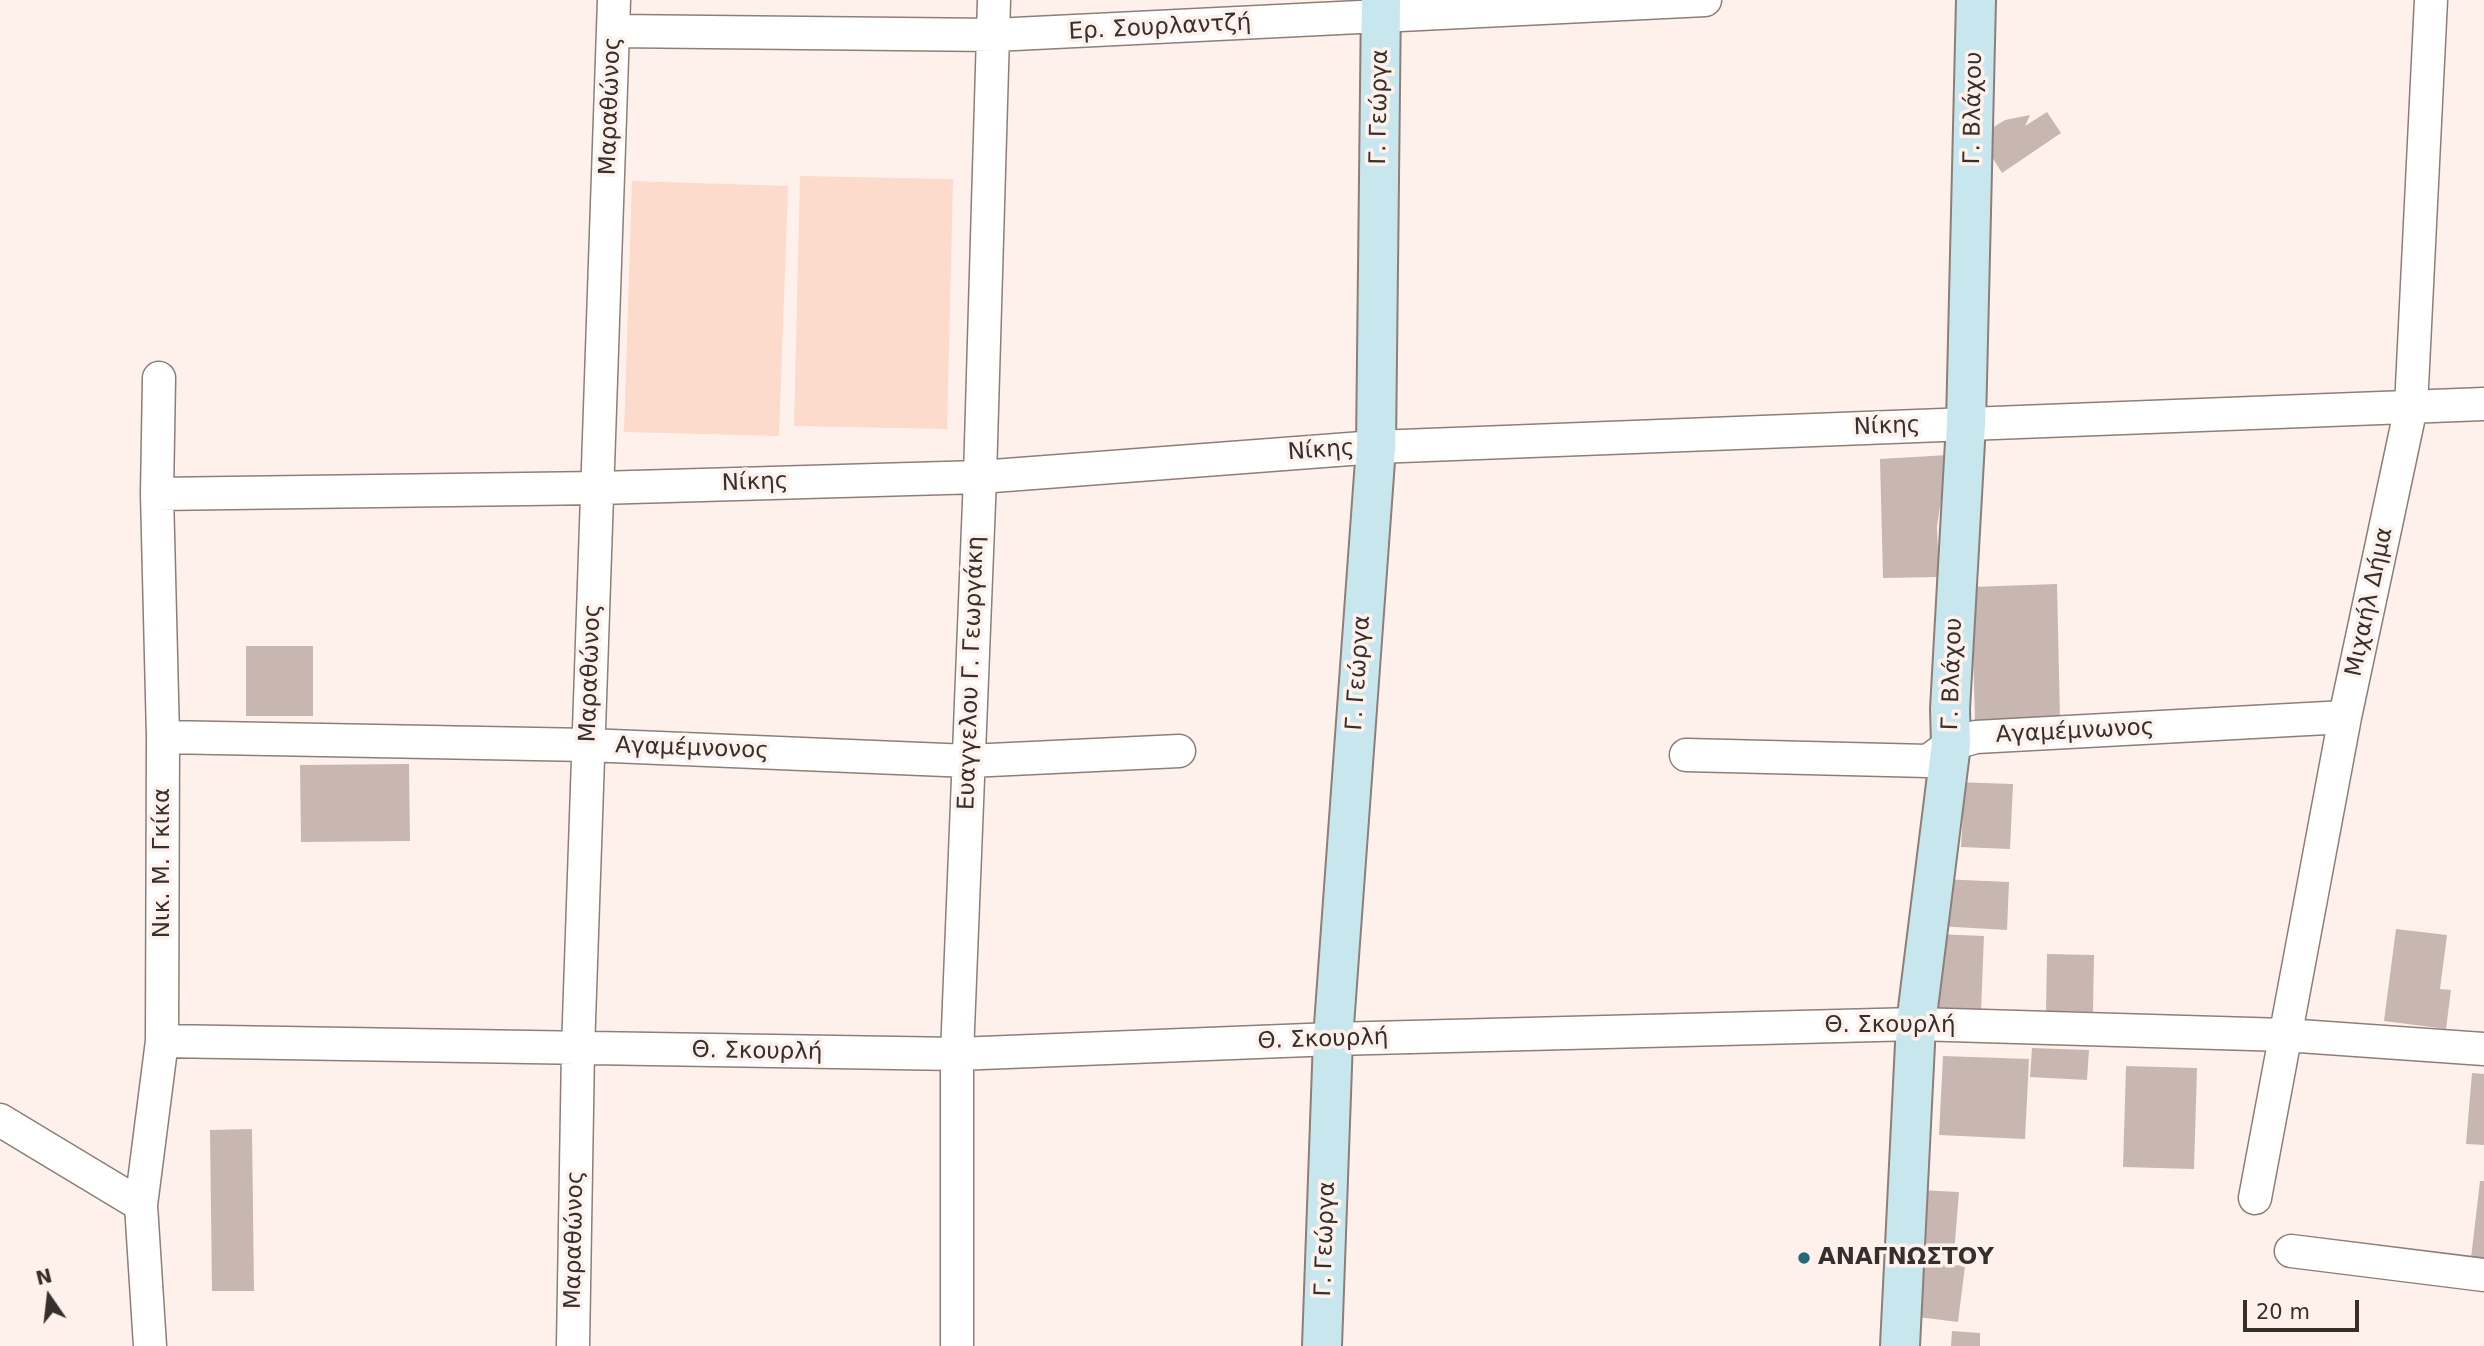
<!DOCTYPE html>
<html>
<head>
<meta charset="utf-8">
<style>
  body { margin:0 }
  #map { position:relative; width:2484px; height:1346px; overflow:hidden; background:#fef1eb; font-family:"DejaVu Sans",sans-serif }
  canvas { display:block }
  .north { position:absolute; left:14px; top:1262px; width:70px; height:70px; -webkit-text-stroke:5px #fef1eb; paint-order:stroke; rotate:346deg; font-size:19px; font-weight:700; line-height:28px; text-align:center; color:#36302d }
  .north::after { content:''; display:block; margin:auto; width:24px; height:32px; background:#36302d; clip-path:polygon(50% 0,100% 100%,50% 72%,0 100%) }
  .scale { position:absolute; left:2243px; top:1300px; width:116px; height:32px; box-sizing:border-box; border:4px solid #36302d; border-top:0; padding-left:9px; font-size:21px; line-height:24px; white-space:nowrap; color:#36302d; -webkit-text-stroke:5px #fef1eb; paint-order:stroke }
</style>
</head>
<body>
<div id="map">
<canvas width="2484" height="1346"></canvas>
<div class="north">N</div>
<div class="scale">20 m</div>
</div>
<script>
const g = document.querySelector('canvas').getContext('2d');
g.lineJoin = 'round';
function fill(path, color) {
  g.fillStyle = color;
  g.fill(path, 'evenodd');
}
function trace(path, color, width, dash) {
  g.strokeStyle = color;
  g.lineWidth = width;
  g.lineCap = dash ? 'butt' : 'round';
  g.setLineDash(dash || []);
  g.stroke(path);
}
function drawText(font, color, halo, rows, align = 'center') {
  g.font = font + ' "DejaVu Sans",sans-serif';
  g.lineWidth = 7;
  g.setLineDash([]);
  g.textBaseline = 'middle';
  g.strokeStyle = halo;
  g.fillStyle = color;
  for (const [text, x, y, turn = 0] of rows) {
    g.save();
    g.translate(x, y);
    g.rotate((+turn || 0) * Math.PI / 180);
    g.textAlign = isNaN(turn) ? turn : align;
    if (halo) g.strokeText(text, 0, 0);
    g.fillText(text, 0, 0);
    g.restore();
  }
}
fill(new Path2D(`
  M800 176 953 179 947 429 794 426Z
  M632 181 788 186 779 436 624 432Z`), '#fcdacc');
fill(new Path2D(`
  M2047 112 2061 133 2002 173 1979 136 2005 120 2030 115 2025 126Z
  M1948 455 1937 526 1939 577 1883 578 1880 459Z
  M2057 584 2060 719 1975 721 1971 587Z
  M246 646H313V716H246Z
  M409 764 410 841 301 842 300 765Z
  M1955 782 2013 784 2010 849 1961 847 1963 813H1954Z
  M1940 879 2009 882 2007 930 1938 926Z
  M2396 929 2447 935 2440 989 2451 990 2446 1029 2384 1021Z
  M1935 934 1984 936 1981 1011 1932 1010Z
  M2047 954 2094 955 2093 1012 2046 1011Z
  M2032 1048 2089 1050 2087 1080 2030 1077Z
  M1943 1056 2029 1059 2025 1139 1939 1135Z
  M2126 1066 2197 1068 2194 1169 2123 1167Z
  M2472 1073 2484 1074V1145L2466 1144Z
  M252 1129 254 1291H212L210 1130Z
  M2480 1181H2484V1260L2471 1258Z
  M1919 1190 1959 1192 1954 1255 1915 1253Z
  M1917 1261 1965 1266 1958 1322 1910 1316Z
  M1952 1331 1980 1333V1346H1951Z`), '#c7b7b0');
const street = new Path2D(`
  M614 31 994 35 1705 0
  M157 494 598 488 980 477 1376 447 2484 404
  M163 737 588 745 969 761 1179 751
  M1686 755 1928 761 1951 744 1976 737 2345 717
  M162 1041 957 1054 1333 1039 1916 1024 2285 1035 2484 1049
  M0 1120 141 1205
  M2255 1198 2345 717 2411 407 2431 0
  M2291 1251 2484 1275
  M150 1346 141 1205 162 1041 163 737 157 494 159 378
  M573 1346 578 1050 614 0
  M957 1346V1054L980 477 994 0`);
const secondary = new Path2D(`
  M1322 1346 1333 1039 1376 447 1381 0
  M1900 1346 1916 1024 1951 744 1950 709 1966 424 1976 0`);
trace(street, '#8d7e77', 35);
trace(secondary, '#8d7e77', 42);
trace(street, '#fff', 32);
trace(secondary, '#c8e6ee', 38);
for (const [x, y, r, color] of [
  [1804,1258,7,"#26687b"]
]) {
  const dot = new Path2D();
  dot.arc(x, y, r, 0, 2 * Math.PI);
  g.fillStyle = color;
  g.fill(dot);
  trace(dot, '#fef1eb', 2.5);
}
drawText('23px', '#36302d', '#fef1eb', [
  ["Ερ. Σουρλαντζή",1160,28,-3],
  ["Μαραθώνος",611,106,-88],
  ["Γ. Γεώργα",1380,107,-89],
  ["Γ. Βλάχου",1974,108,-89],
  ["Νίκης",1887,427,-2],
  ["Νίκης",1321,451,-4],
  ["Νίκης",755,483,-2],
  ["Μιχαήλ Δήμα",2370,602,-78],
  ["Μαραθώνος",591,673,-88],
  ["Ευαγγελου Γ. Γεωργάκη",972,673,-88],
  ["Γ. Γεώργα",1359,673,-86],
  ["Γ. Βλάχου",1953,674,-88],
  ["Αγαμέμνωνος",2075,732,-3],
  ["Αγαμέμνονος",692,749,2],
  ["Νικ. Μ. Γκίκα",163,863,-90],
  ["Θ. Σκουρλή",1890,1026],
  ["Θ. Σκουρλή",1323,1040,-2],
  ["Θ. Σκουρλή",757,1052,1],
  ["Γ. Γεώργα",1326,1239,-88],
  ["Μαραθώνος",575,1240,-89]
]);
drawText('bold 23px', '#36302d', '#fef1eb', [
  ["ΑΝΑΓΝΩΣΤΟΥ",1818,1258]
], 'left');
</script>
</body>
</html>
